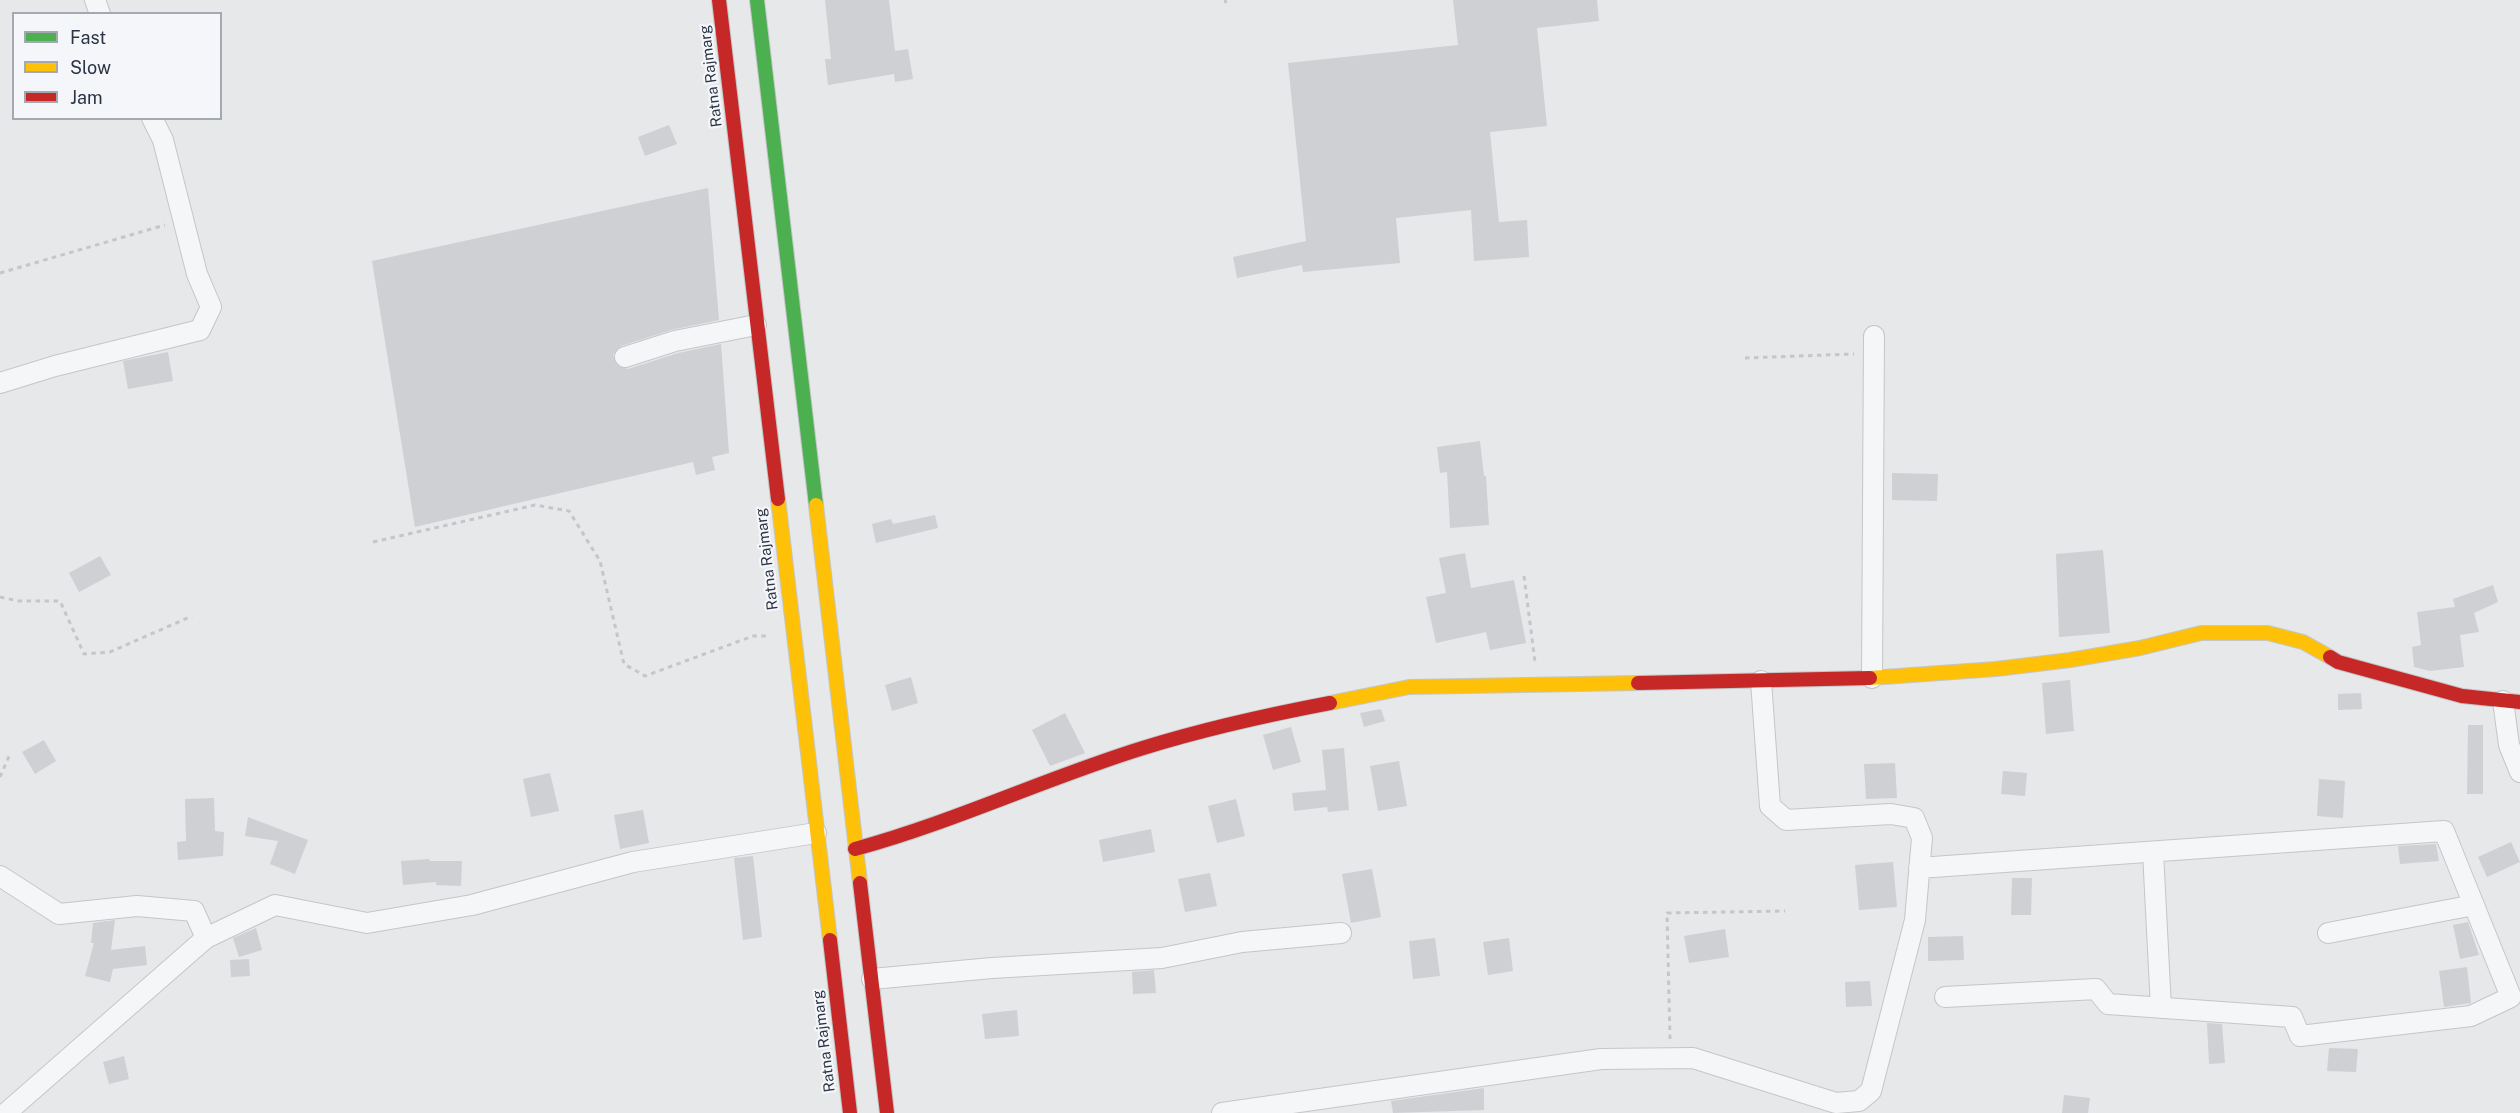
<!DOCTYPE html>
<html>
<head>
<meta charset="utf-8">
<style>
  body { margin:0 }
  #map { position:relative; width:2520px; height:1113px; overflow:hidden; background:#e6e8ea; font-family:"Public Sans",sans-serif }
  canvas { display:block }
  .legend { position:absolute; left:12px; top:12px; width:210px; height:108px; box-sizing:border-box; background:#f4f6f9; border:2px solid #a4a8b1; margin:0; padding:8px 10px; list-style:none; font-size:18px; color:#2b3445 }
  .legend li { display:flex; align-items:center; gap:12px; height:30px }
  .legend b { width:30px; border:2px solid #a4a8b1 }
</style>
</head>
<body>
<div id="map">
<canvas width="2520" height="1113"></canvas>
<ul class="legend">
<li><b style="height:8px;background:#4caf50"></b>Fast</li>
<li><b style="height:8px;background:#ffc107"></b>Slow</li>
<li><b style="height:8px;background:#c62828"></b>Jam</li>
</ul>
</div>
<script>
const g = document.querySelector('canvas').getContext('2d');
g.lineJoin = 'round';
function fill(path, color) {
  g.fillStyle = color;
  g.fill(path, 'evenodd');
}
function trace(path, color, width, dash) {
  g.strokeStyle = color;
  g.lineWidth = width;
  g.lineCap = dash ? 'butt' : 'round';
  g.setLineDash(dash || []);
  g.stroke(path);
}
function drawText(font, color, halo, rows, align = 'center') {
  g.font = font + ' "Public Sans",sans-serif';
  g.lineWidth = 4.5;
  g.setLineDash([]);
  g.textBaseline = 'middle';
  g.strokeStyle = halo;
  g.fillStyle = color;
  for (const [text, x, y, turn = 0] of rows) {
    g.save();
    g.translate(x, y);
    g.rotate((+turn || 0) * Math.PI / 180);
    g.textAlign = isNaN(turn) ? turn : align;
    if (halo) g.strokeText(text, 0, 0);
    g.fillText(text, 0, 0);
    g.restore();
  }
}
fill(new Path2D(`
  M825 0H889L895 51 908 49 913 79 895 82 894 74 828 85 825 59H831Z
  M1453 0H1597L1599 21 1537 28 1547 126 1490 132 1499 222 1527 220 1529 257 1474 261 1471 210 1396 218 1400 263 1303 272 1302 265 1237 278 1233 257 1306 241 1288 63 1458 45Z
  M669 125 677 144 645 156 638 137Z
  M708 188 719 320 671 330 621 346 613 355 617 365 628 369 678 353 721 344 729 453 712 457 715 470 696 475 693 462 415 527 372 261Z
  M168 352 173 381 128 389 123 361Z
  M1480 441 1484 476H1486L1489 525 1450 528 1447 472 1440 473 1437 447Z
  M1892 473 1938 474 1937 501 1892 500Z
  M935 515 938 528 876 543 872 524 891 519 893 524Z
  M2103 550 2110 633 2059 637 2056 554Z
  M1465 553 1471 588 1514 580 1526 643 1490 650 1486 632 1436 643 1426 597 1446 593 1439 558Z
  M100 556 111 575 79 592 69 573Z
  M2493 585 2498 602 2474 613 2479 632 2460 635 2464 667 2430 671 2414 667 2412 647 2421 645 2417 612 2455 607 2453 599Z
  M911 677 918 703 892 711 885 685Z
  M2070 680 2074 731 2046 734 2042 683Z
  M2361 693 2362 709 2338 710V694Z
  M1381 709 1385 721 1364 727 1360 713Z
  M1065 713 1085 753 1050 766 1032 730Z
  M2468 725H2483V794H2467Z
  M1291 727 1301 762 1273 770 1263 735Z
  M44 740 56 761 35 774 22 752Z
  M1344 748 1349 810 1328 812 1327 807 1294 811 1292 793 1326 790 1322 750Z
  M1399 761 1407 806 1378 811 1370 766Z
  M1895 763 1897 798 1866 799 1864 764Z
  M2003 771 2027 773 2025 796 2001 794Z
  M550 773 559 811 531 817 523 779Z
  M2319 779 2345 781 2343 818 2317 816Z
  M214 798 215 831 224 832 223 856 178 860 177 842 186 841 185 799Z
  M1236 799 1245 836 1217 843 1208 806Z
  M643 810 649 843 620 849 614 815Z
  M248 817 308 840 295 874 270 864 278 841 245 836Z
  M1151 829 1155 852 1103 862 1099 840Z
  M2511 842 2520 862 2487 877 2478 857Z
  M2436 844 2439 861 2400 864 2398 846Z
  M753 856 762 937 743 940 734 858Z
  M429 859 430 861H462L461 886 436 885V882L403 885 401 861Z
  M1893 862 1897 907 1859 910 1855 865Z
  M1372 869 1381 917 1351 923 1342 874Z
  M1210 873 1217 906 1185 912 1178 879Z
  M2012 878H2032L2031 915H2011Z
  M115 920 111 950 145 946 147 965 113 969 110 982 85 976 94 943H91L93 923Z
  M2468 922 2479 955 2460 959 2453 925Z
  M256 928 262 950 239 957 233 938Z
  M1725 929 1729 957 1689 963 1684 936Z
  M1963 936 1964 960 1928 961V937Z
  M1435 938 1440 976 1413 979 1409 941Z
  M1509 938 1513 971 1488 975 1483 942Z
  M249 959 250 976 231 977 230 960Z
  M2467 967 2471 1003 2444 1007 2439 971Z
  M1154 970 1156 993 1133 994 1132 972Z
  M1870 981 1872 1006 1846 1007 1845 982Z
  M1017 1010 1019 1036 985 1039 982 1014Z
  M2207 1023 2222 1024 2225 1063 2209 1064Z
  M2329 1048 2358 1049 2356 1072 2327 1071Z
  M124 1056 129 1079 109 1084 103 1062Z
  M1484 1088V1110L1393 1113 1391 1101Z
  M2064 1095 2090 1098 2088 1113H2062Z`), '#ced0d3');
const street = new Path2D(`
  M95 0 100 14
  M625 357 675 341 756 325
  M0 383 55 366 200 330 211 307 197 274 163 140 152 118
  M1872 678 1874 336
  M2503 701 2509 745 2520 772
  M2153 852 2161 1008
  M1919 868 2444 831 2511 997 2471 1016 2300 1036 2292 1017 2108 1004 2096 989 1945 997
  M0 876 59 914 137 906 194 911 206 938
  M2328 933 2474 905
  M872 979 992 968 1162 958 1242 942 1341 933
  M6 1113 206 938 275 905 367 923 472 905 633 862 816 833
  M1222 1113 1601 1059 1693 1058 1836 1103 1859 1101 1871 1091 1915 920 1922 838 1914 818 1891 814 1786 820 1770 806 1761 681`);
const fast = new Path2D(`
  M757 0 816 505`);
const slow = new Path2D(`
  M778 499 830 940
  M816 505 860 883
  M1870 678 1996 669 2070 660 2140 648 2201 633H2268L2303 642 2330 657
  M1330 703 1409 687 1638 683`);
const jam = new Path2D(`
  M719 0 778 499
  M2330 657 2338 662 2462 696 2520 702
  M1638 683 1870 678
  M855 849C954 822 1046 778 1143 748 1204 729 1267 715 1330 703
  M860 883 887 1113
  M830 940 850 1113`);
trace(street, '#c4c6c8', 22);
trace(fast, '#c4c6c8', 16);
trace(slow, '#c4c6c8', 16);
trace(jam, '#c4c6c8', 16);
trace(new Path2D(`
  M1225 0 1226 3
  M0 273 165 225
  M1745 358 1854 354
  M373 542 535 505 569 511 600 561 624 664 645 676 753 636H770
  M1524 576 1535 662
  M0 597 19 601H60L84 654 110 652 192 616
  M0 777 10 754
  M1670 1039 1667 913 1785 911`), '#c5c6ca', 3, [4.5, 4.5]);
trace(street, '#f5f6f7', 20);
trace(fast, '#4caf50', 14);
trace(slow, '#ffc107', 14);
trace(jam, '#c62828', 14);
drawText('15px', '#2b3445', '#f4f6f9', [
  ["Ratna Rajmarg",711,76,-97],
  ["Ratna Rajmarg",767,559,-97],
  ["Ratna Rajmarg",824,1041,-97]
]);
</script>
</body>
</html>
